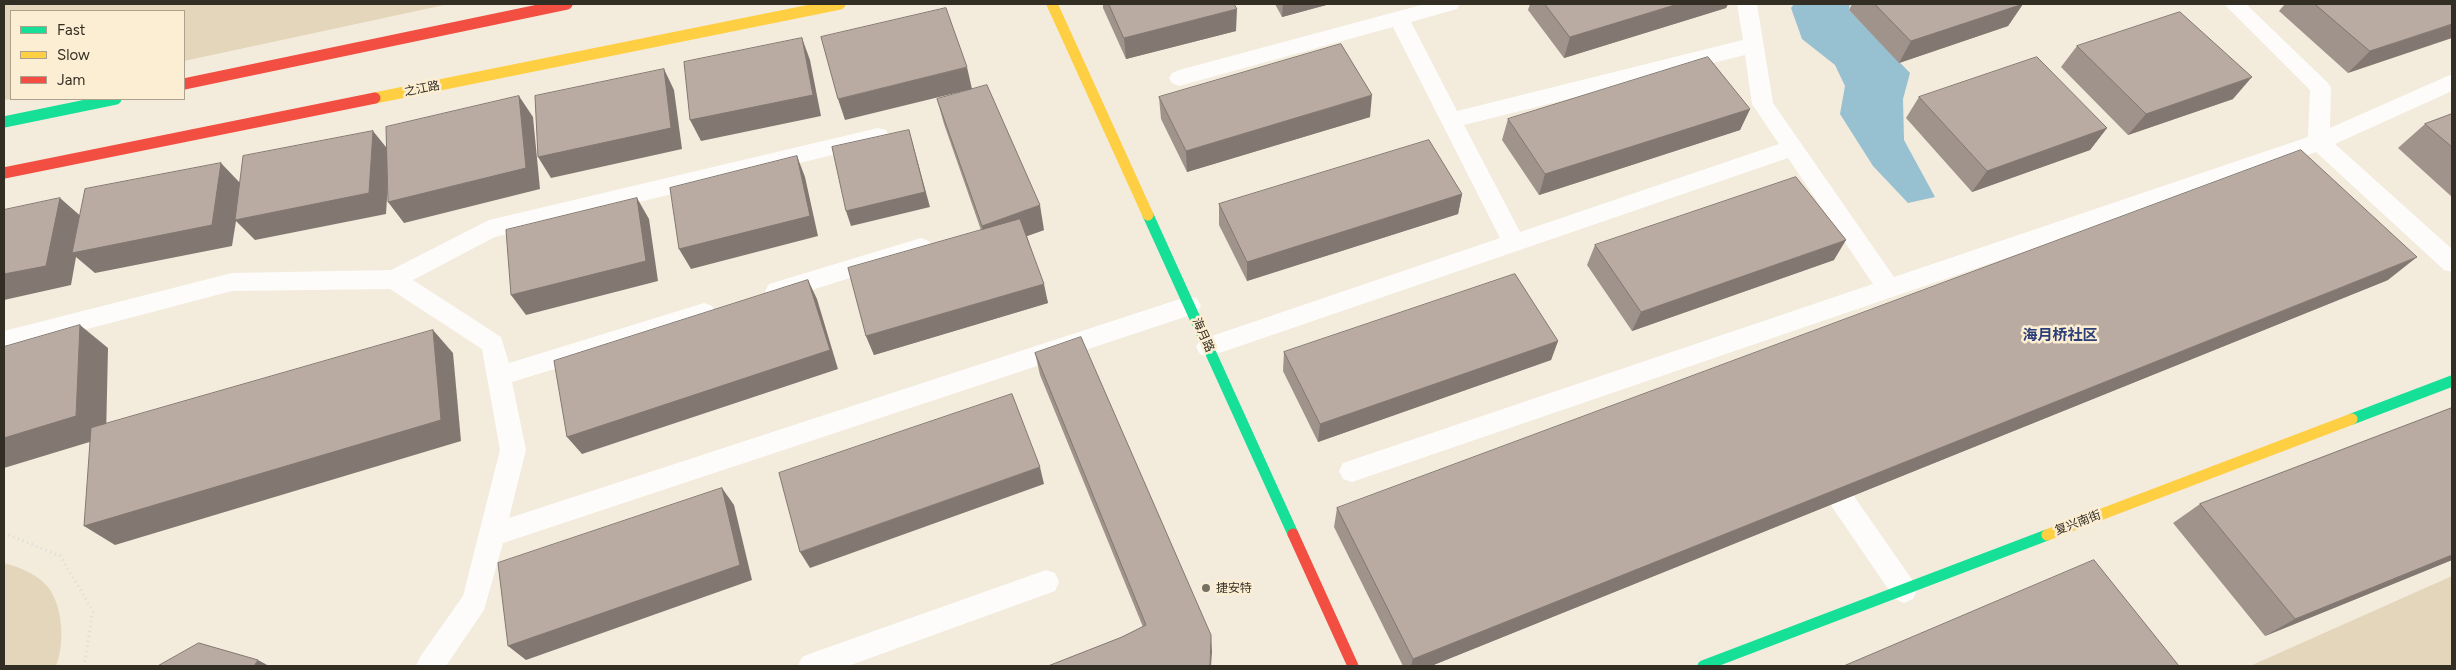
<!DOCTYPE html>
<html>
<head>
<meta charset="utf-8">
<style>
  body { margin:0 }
  #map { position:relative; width:2456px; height:670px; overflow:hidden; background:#f3ebdc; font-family:Figtree,sans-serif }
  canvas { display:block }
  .frame { position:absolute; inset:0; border:5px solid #332e24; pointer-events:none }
  .legend { position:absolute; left:10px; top:10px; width:175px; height:90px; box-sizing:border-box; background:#fceed3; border:1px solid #aca18d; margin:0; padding:6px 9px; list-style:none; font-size:15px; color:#332e24 }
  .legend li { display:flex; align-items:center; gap:10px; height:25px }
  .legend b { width:25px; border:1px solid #aca18d }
</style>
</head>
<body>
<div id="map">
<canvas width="2456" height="670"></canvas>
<div class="frame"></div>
<ul class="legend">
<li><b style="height:6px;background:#16e098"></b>Fast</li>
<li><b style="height:6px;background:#ffcf43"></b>Slow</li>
<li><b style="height:6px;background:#f24e42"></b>Jam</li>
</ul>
</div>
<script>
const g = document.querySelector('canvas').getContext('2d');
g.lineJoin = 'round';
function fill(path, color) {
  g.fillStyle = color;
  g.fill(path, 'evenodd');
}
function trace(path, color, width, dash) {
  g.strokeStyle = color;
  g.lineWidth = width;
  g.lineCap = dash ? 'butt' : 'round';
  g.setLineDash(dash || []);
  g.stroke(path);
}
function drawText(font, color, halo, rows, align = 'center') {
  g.font = font + ' Figtree,"Noto Sans SC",sans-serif';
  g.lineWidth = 5;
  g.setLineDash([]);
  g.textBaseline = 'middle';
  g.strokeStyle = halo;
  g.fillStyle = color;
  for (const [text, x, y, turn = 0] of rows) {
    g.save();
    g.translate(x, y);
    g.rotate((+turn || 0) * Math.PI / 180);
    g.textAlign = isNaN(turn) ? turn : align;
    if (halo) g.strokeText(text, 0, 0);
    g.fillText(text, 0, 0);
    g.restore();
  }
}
fill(new Path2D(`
  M4 4H449L184 61V11H11V99L4 100Z
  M4 563C19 567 37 574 48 587 63 606 65 644 56 666H4Z
  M2452 576V666H2250Z`), '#e4d6ba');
fill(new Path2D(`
  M1794 4H1850L1849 10 1910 73 1903 99 1904 140 1935 197 1908 203 1873 166 1840 114 1845 86 1835 65 1802 39 1791 8Z`), '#97c0d1');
trace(new Path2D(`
  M4 7 19 4
  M4 533 60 556 93 611 84 666`), '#dedbd6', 3, [1, 4]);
fill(new Path2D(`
  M1425 4H1460L1457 9 1411 22 1457 111 1743 40 1737 4H1757L1773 103 1894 277 2308 137 2310 90 2224 4H2246L2328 83 2331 88 2330 128 2452 74V91L2335 144 2452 249V272L2444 270 2316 152 1352 482 1343 479 1339 471 1343 463 1873 284 1788 158 1208 357 1200 354 1196 347 1200 340 1500 238 1393 27 1179 86 1172 83 1169 78 1172 73 1179 70ZM1745 55 1752 104 1779 144 1520 232 1464 125Z
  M878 128 886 130 889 136 886 142 495 237 413 280 501 337 509 363 704 303 712 306 716 313 712 320 704 323 512 382 526 450 509 518 1189 296 1197 299 1201 306 1197 313 503 543 484 610 446 666H416L420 657 463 596 500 450 482 349 390 289 232 291 4 351V331L232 273 391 270 489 220Z
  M921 238 929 241 932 247 929 253 777 301 769 298 765 291 769 284Z
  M1824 463 1833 466 1913 581 1917 590 1913 599 1904 603 1895 599 1815 482 1811 474 1815 466Z
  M1046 570 1055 573 1059 582 1055 591 848 666H798L802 657 812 653Z`), '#fdfcfa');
trace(new Path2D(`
  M4 122 116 99
  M1148 215 1293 534
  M2352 419 2452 381
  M1703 666 2047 535`), '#16e098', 11);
trace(new Path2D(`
  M1052 4 1148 215
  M375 98 840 4
  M2047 535 2352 419`), '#ffcf43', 11);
trace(new Path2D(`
  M184 84 567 4
  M4 173 375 98
  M1293 534 1353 666`), '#f24e42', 11);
fill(new Path2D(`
  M1103 4H1234L1236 31 1126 59 1103 8Z
  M1275 4H1330L1282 17Z
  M1530 4H1728L1726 8 1564 58 1528 10Z
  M1852 4H2023L2008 26 1899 63 1849 10Z
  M2285 4H2452L2348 73 2279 11Z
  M2077 46 2233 99 2128 135 2061 67Z
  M1159 97 1370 117 1187 172 1161 119Z
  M1919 97 2107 128 2090 150 1972 192 1906 118Z
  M937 99 1044 230 1027 236 1048 303 874 355 866 336 981 230 944 124Z
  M1750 109 1740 130 1539 195 1502 140 1508 119Z
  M2452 114V197L2398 148 2425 124Z
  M1462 194 1458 214 1247 281 1219 225V204Z
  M1595 245 1834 260 1632 331 1587 265Z
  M2388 280 1431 666H1403L1334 527 1337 508Z
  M1558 341 1551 360 1318 442 1283 371 1284 352Z
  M1035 353 1212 652 1122 637 1143 627 1040 375Z
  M2452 408V560L2265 636 2173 523 2200 504Z`), '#a0938b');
fill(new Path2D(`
  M1283 4H1330L1282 17Z
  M1678 4H1728L1726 8 1564 58 1570 37Z
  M2023 4 2008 26 1899 63 1911 41Z
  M1237 9 1236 31 1126 59 1124 38Z
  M2452 24V38L2348 73 2370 51Z
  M802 38 810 60 821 116 701 141 690 120Z
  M967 67 972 89 845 120 838 99Z
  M664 69 674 90 682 149 551 178 538 157Z
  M2252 77 2233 99 2128 135 2146 114Z
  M1372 95 1370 117 1187 172 1186 151Z
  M519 96 533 117 540 189 404 223 388 202Z
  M1750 109 1740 130 1539 195 1545 174Z
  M2107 128 2090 150 1972 192 1987 171Z
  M909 130 930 207 851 226 846 211Z
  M373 131 390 152 386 214 255 240 236 221 232 246 95 273 76 257 71 285 4 300V274L60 198 84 219 221 163 241 184Z
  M797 156 805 177 818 236 691 269 679 249Z
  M1462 194 1458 214 1247 281V262Z
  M637 198 649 219 658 281 526 315 511 295Z
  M1040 205 1044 230 988 250 982 226Z
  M1846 240 1834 260 1632 331 1641 312Z
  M2417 257 2388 280 1431 666H1411L1413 659Z
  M808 280 817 299 838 369 582 454 567 437Z
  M1044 284 1048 303 874 355 866 336Z
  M80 325 108 348 106 437 4 468V438Z
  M433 330 453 353 461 441 115 545 84 526Z
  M1558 341 1551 360 1318 442 1320 424Z
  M1040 467 1044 484 810 568 800 552Z
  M722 488 734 505 752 580 526 660 508 646Z
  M2452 555V560L2265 636 2295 619Z
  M1211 635 1212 652 1211 666H1210Z
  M258 660 269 666H254Z`), '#827871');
const building = new Path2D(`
  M1109 4H1234L1237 9 1124 38Z
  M1545 4H1678L1570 37Z
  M1875 4H2023L1911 41Z
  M2315 4H2452V24L2370 51Z
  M946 8 967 67 838 99 821 37Z
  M2180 12 2252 77 2146 114 2077 46Z
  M802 38 813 95 690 120 684 62Z
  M1341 44 1372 95 1186 151 1159 97Z
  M1708 57 1750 109 1545 174 1508 119Z
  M2037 57 2107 128 1987 171 1919 97Z
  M664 69 671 128 538 157 535 96Z
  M987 85 1040 205 982 226 937 99Z
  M519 96 526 168 388 202 386 127Z
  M2452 114V147L2425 124Z
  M909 130 925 192 846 211 832 147Z
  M373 131 369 193 235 220 243 156Z
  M1429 140 1462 194 1247 262 1219 204Z
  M2301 150 2417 257 1413 659 1337 508Z
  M797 156 810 216 679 249 670 188Z
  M221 163 212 225 72 253 85 189Z
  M1796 177 1846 240 1641 312 1595 245Z
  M60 198 46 266 4 274V210Z
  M637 198 646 261 511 295 506 230Z
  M1020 219 1044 284 866 336 848 268Z
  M1515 274 1558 341 1320 424 1284 352Z
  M808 280 830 350 567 437 554 361Z
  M80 325 76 416 4 438V347Z
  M433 330 441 420 84 526 91 428Z
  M1081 337 1211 635 1210 666H1048L1122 637 1146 625 1035 353Z
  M1012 394 1040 467 800 552 779 473Z
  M2452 408V555L2295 619 2200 504Z
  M722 488 740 565 508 646 498 563Z
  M2094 560 2179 666H1844Z
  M199 643 258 660 254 666H158Z`);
fill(building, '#baaba2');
trace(building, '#827871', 1);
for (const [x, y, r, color] of [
  [1206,588,5,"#767064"]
]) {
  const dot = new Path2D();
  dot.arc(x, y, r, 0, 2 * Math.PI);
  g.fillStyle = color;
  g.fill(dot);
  trace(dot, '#fceed3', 2);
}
drawText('12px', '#332e24', '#fceed3', [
  ["之江路",422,89,-11],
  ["海月路",1203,335,66],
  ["复兴南街",2078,523,-21]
]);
drawText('12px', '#332e24', '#fceed3', [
  ["捷安特",1216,588]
], 'left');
drawText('bold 15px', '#2b3e77', '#fceed3', [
  ["海月桥社区",2060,336]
]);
</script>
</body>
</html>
